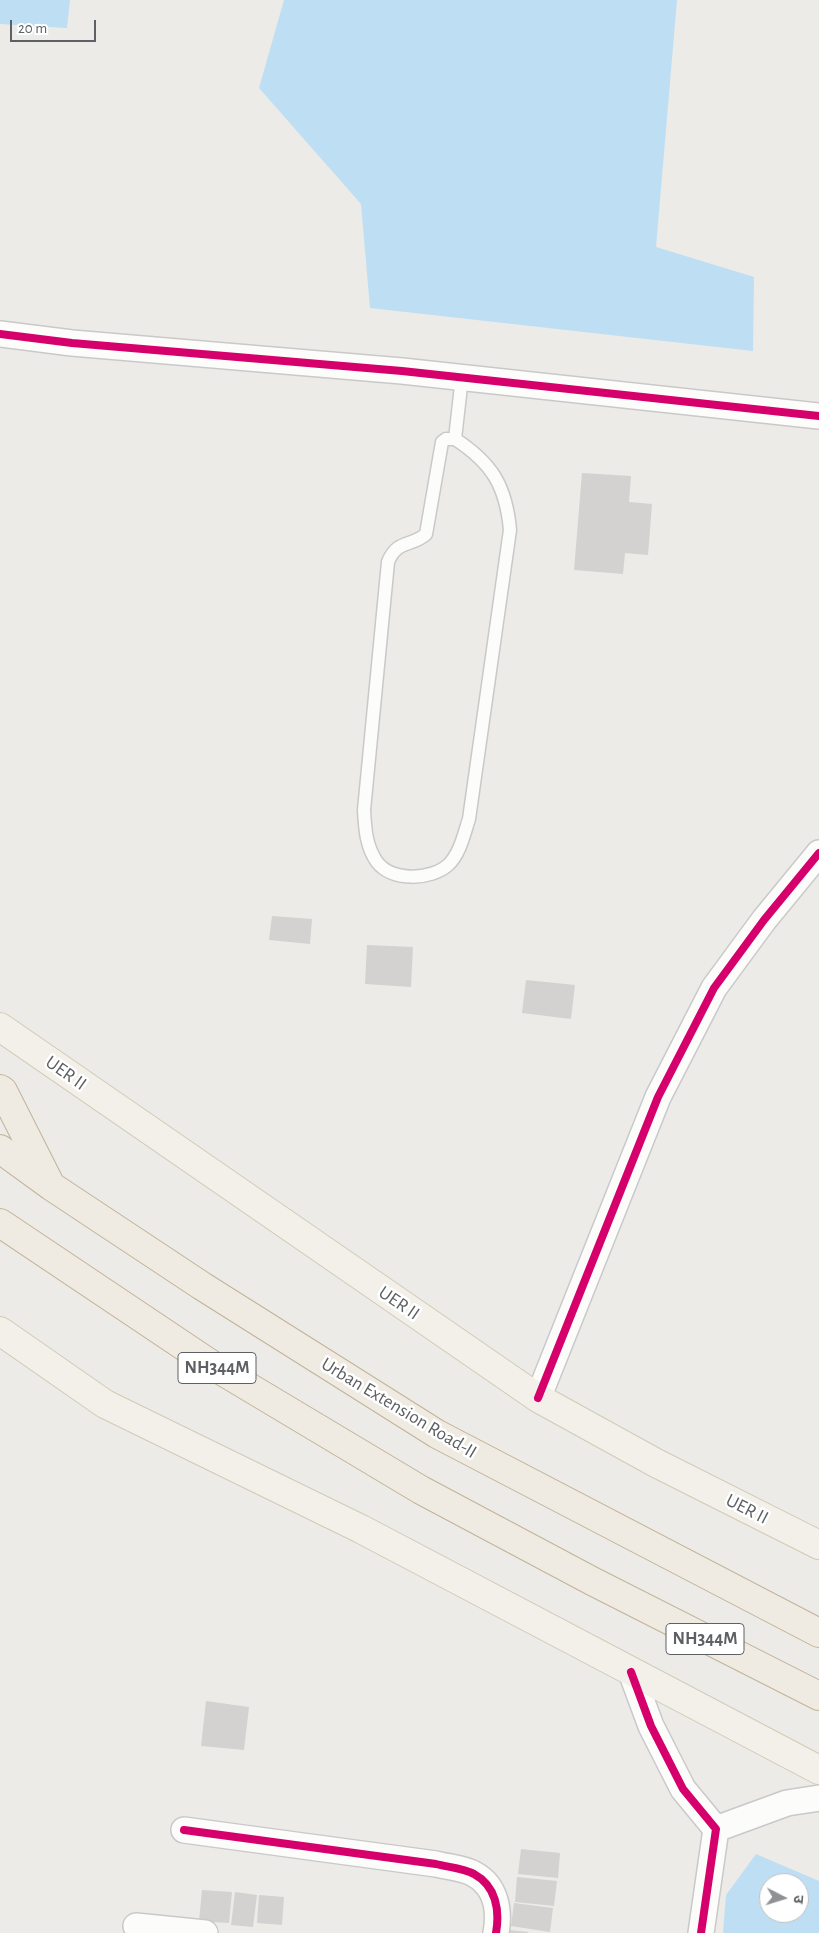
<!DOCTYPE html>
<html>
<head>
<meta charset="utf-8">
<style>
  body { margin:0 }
  #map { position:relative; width:819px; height:1933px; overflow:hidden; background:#ecebe7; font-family:"Alegreya Sans","Noto Sans Devanagari",sans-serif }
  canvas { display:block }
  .north { position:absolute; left:759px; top:1873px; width:50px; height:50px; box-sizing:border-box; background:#fff; border:1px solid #bebfc1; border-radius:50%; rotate:95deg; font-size:14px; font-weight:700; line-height:20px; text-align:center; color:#5d6064 }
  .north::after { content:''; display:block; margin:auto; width:18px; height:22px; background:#8f9192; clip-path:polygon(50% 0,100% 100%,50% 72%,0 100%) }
  .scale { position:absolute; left:10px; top:20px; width:86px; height:22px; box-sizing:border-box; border:2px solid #5d6064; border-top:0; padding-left:6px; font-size:15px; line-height:18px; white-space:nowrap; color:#5d6064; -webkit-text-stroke:4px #fff; paint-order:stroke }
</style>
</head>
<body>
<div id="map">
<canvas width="819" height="1933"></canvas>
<div class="north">उ</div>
<div class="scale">20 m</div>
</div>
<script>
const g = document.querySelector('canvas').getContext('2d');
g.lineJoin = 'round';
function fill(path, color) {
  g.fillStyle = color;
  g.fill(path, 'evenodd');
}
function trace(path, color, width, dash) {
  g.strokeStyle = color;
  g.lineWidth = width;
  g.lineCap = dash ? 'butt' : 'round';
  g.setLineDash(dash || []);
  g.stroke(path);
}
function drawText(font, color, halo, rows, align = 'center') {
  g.font = font + ' "Alegreya Sans",sans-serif';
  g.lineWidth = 5;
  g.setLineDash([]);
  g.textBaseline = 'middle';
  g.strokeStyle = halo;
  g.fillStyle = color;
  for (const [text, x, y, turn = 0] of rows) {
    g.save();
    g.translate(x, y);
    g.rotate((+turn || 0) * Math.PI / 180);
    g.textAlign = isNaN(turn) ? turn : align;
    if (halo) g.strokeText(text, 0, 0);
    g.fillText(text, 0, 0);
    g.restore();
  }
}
fill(new Path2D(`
  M0 0H70L67 28 0 24Z
  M284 0H677L656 247 754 277 753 351 370 308 361 204 259 88Z
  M756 1854 819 1881V1933H723L726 1895ZM769 1883H799V1913H769Z`), '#bedef4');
fill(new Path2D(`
  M582 473 631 476 629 502 652 504 648 555 625 553 623 574 574 570Z
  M272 916 312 919 310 944 269 940Z
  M367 945 413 947 411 987 365 984Z
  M526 980 575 985 571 1019 522 1013Z
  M206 1701 249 1707 244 1750 201 1746Z
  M521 1849 560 1853 558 1878 518 1874Z
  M517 1877 557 1881 554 1906 515 1902Z
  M202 1890 232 1892 229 1923 199 1921Z
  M235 1892 257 1895 253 1927 231 1925Z
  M259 1895 284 1897 282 1925 257 1923Z
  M514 1903 553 1908 550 1932 511 1926Z
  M510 1930 528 1932V1933H510Z`), '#d3d2d0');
const lane = new Path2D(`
  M455 439H446L442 442 426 534C412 547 397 539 388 562L364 810C365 828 366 847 377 862 392 882 431 880 448 865 460 854 464 834 469 819L510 530C506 486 492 463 455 439L462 377`);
const street = new Path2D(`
  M0 334 72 343 402 371 819 416
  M538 1398 658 1097 714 988 764 920 819 853
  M631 1672 651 1726 683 1789 716 1829 701 1933
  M716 1829 787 1803 819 1798
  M184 1830 436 1864C447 1867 464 1868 474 1874 496 1886 500 1910 496 1933
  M136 1926 205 1933`);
const primary = new Path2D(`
  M0 1027 538 1398 656 1463 819 1545
  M0 1331 105 1404 361 1529 819 1770`);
const highway = new Path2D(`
  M0 1089 3 1091 49 1182
  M0 1149 51 1186 202 1286 437 1434 819 1633
  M0 1223 212 1365 421 1490 592 1581 819 1696`);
trace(lane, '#c9c9c9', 15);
trace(street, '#c9c9c9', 28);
trace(primary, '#d2cab7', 30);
trace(highway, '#c2b397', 30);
trace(lane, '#fcfcfb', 12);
trace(street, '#fcfcfb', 25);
trace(primary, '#f2f0e9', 28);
trace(highway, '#efebe2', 28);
trace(new Path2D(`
  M0 334 72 343 402 371 819 416
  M538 1398 658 1097 714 988 764 920 819 853
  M631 1672 651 1726 683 1789 716 1829 701 1933
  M184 1830 436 1864C447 1867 464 1868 474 1874 496 1886 500 1910 496 1933`), '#d6006c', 8);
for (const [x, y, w] of [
  [217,1368,78],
  [705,1639,78]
]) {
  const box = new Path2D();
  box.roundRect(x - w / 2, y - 15.5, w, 31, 4);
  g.fillStyle = '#fff';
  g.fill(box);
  trace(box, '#5d6064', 1);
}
drawText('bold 18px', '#5d6064', null, [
  ["NH344M",217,1368],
  ["NH344M",705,1639]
]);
drawText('19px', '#5d6064', '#fff', [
  ["UER II",66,1073,35],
  ["UER II",399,1303,34],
  ["Urban Extension Road-II",399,1408,31],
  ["UER II",747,1509,27]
]);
</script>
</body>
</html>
